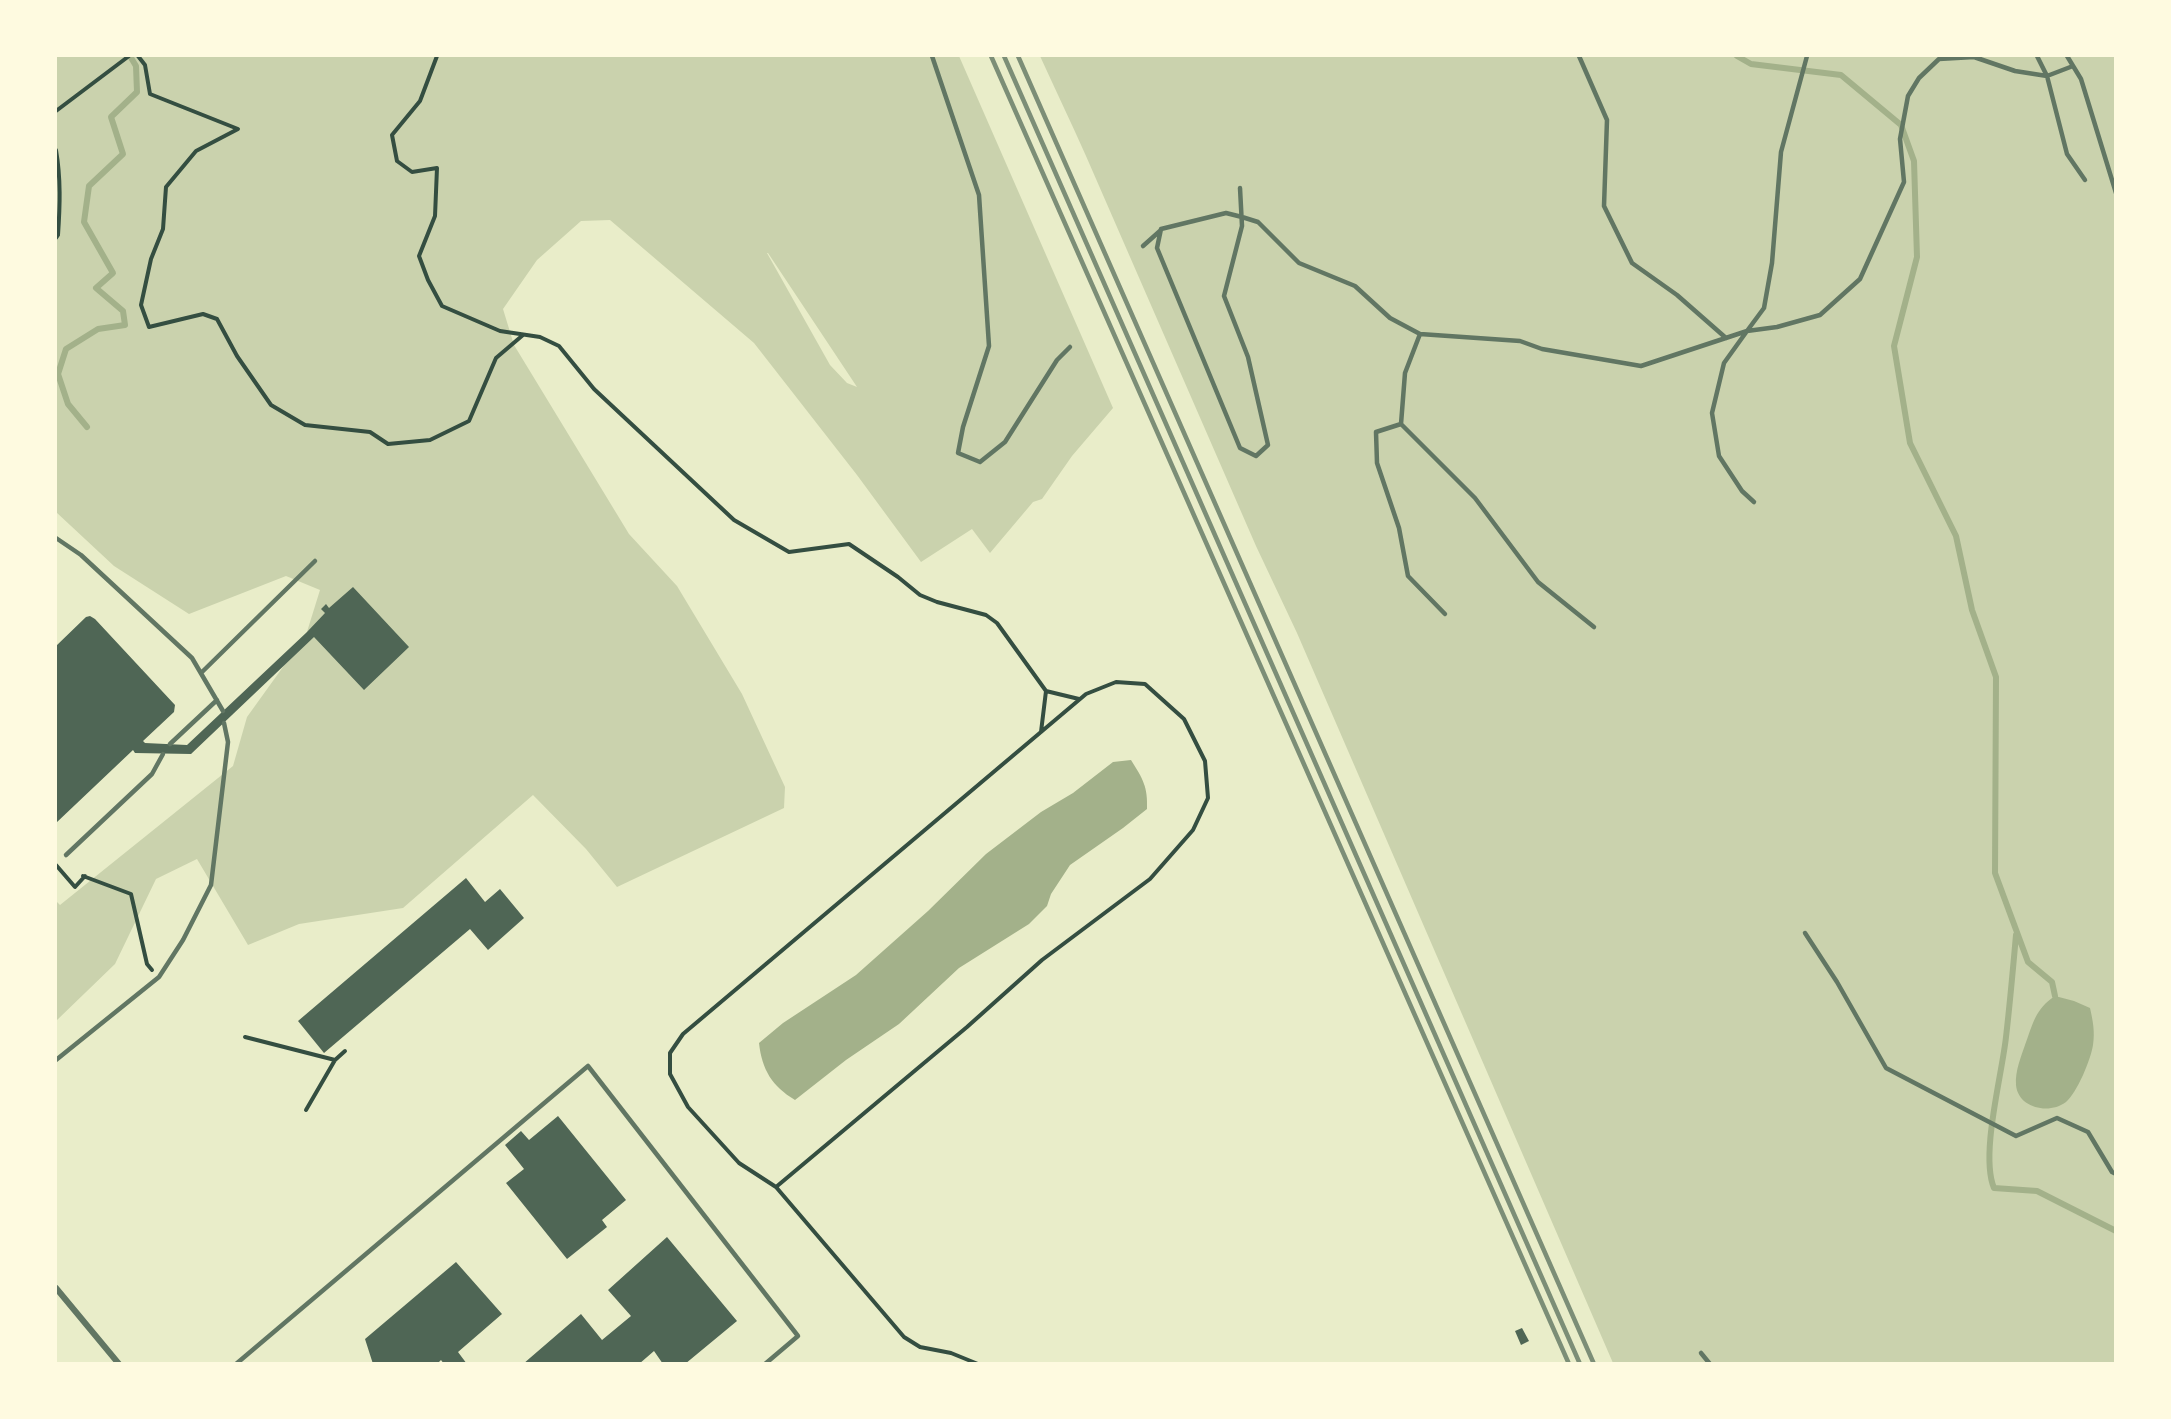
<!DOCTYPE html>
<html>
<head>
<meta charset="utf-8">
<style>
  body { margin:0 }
  #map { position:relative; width:2171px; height:1419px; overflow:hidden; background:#e9edc9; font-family:"Nunito Sans",sans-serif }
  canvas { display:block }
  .frame { position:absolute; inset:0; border:57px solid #fefae0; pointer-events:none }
</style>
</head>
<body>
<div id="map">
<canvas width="2171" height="1419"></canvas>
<div class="frame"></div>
</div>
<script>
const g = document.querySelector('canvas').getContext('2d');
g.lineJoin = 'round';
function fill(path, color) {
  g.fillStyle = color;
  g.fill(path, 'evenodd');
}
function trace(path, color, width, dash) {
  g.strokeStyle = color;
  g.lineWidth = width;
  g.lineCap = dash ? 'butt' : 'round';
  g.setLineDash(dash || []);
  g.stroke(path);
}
fill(new Path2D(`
  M56 56H959L1113 408 1072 456 1042 499 1033 502 990 553 972 529 921 562 857 475 754 343 610 220 581 221 537 260 503 309 514 345 629 534 677 586 742 694 785 787 784 808 617 887 586 849 533 795 403 908 299 924 248 945 197 859 156 879 115 964 56 1021V901L60 905 233 766 247 717 306 635 320 590 286 576 189 614 114 566 56 512ZM767 253H768L857 387 847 383 830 365Z
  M1040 56H2115V1363H1613L1297 633 1256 546 1086 156C1071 122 1055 89 1040 56Z`), '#cad2ad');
fill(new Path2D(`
  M1131 760C1143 779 1148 787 1147 809L1123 828 1070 865 1051 894 1047 906 1029 924 959 968 899 1024 846 1060 795 1100C772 1086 762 1070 759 1043L783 1023 856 975 928 911 986 854 1041 812 1073 793 1113 762Z
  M2055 996 2074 1001 2090 1008C2093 1021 2095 1032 2093 1045 2091 1059 2077 1093 2066 1102 2049 1115 2018 1108 2016 1085 2015 1071 2021 1057 2025 1045 2033 1024 2035 1009 2055 996Z`), '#a3b18a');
trace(new Path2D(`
  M1737 56 1751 64 1841 75 1901 125 1914 161 1917 257 1894 346 1910 443 1956 536 1972 610 1996 677 1995 873 2028 962 2052 982 2055 996
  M87 427 68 404 58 374 66 349 98 329 125 325 123 311 96 288 113 273 84 222 89 186 123 154 111 117 137 92 136 66 130 56
  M2016 935C2013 969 2010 1003 2006 1037 2002 1075 1980 1155 1994 1188L2037 1191 2116 1231`), '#a3b18a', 6);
fill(new Path2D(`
  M353 587 409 647 364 690 314 637 191 754 135 753 133 750 56 823V646L86 617 90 616 95 619 175 705 174 712 143 741 145 743 187 745 307 632 325 613 321 609 326 604 329 608Z
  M466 878 485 902 500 889 524 918 488 950 470 929 324 1053 298 1021Z
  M558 1116 626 1200 602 1220 607 1227 567 1259 506 1183 524 1169 505 1145 521 1131 529 1140Z
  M667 1237 737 1321 685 1364H663L654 1351 639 1364H523L581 1314 602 1340 631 1316 608 1290Z
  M456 1262 502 1314 458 1352 467 1364H444L441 1360 437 1364H373L365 1339Z
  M1522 1328 1529 1341 1521 1345 1515 1331Z`), '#4f6655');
trace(new Path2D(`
  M138 56 145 65 150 94 238 129 196 151 166 187 163 229 151 259 141 305 149 327 203 314 217 319 237 356 271 405 305 425 370 432 388 444 430 440 469 421 496 358 523 335
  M437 56 420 101 392 135 397 161 412 172 437 168 435 216 419 256 428 280 442 306 500 331 540 337 559 346 594 389 734 520 789 552 849 544 898 577 920 595 937 602 986 615 997 623 1046 691 1041 732
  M56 111 129 56
  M56 150C61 179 60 206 58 235L56 238
  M1046 691 1079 699
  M56 865 75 887 85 876
  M83 876 131 894 147 964 152 970
  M245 1037 335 1060
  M306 1110 335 1060 345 1051
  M776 1187 967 1027 1042 960 1150 879 1193 830 1208 798 1205 761 1184 719 1145 684 1116 682 1086 694 683 1034 670 1053V1074L688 1107 739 1163 776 1187 904 1337 920 1347 951 1353 978 1364`), '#344e41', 4);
trace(new Path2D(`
  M932 56 979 195 989 346 963 427 958 453 980 462 1005 442 1057 360 1070 347
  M1579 56 1607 120 1604 206 1632 263 1677 295 1726 338
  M2037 56 2047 76 2067 154 2085 180
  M2067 56 2081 79 2116 193
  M1240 188 1242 226 1224 296 1248 357 1268 445 1256 456 1240 448 1157 248 1161 229 1226 213 1242 217 1258 222 1299 263 1355 286 1390 318 1420 334 1520 341 1542 349 1641 366 1747 331 1764 308 1772 263 1781 152 1807 56
  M1143 246 1161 230
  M1420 334 1405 373 1401 424 1376 432 1377 463 1399 528 1408 576 1445 614
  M1401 424 1475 498 1538 582 1594 627
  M1754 502 1742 491 1719 456 1712 413 1724 363 1747 331 1777 327 1820 315 1860 279 1904 182 1900 139 1908 96 1919 78 1939 59 1974 57 2015 71 2047 76 2073 66
  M56 538 81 555 192 658 223 711
  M201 673 315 561
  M170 744 217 700
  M66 855 152 774 163 754
  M1805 933 1837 982 1886 1068 2016 1136 2057 1118 2088 1132 2112 1172 2116 1174
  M56 1060 159 977 183 940 211 885 228 742 224 723
  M1701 1353 1710 1364
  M236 1364 588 1066 798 1336 765 1364`), '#617663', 4.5);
trace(new Path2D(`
  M56 1288 119 1364`), '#617663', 6);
trace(new Path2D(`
  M991 56 1569 1364
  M1004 56 1580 1364
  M1018 56 1594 1364`), '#7c8e77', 4.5);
</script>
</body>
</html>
